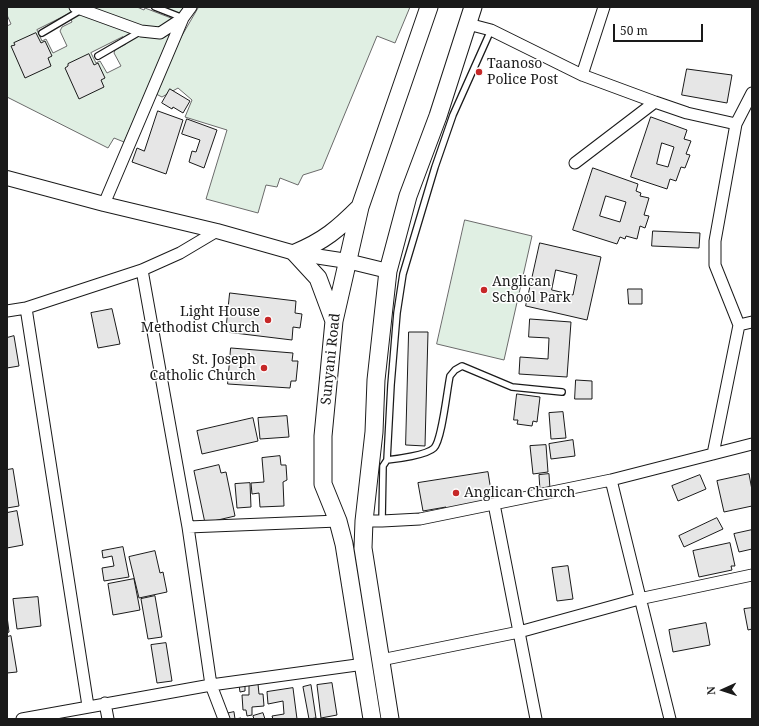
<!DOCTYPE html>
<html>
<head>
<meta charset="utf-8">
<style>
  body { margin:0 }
  #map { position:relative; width:759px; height:726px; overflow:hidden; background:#fff; font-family:"Noto Serif",serif }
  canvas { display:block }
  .frame { position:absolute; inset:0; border:8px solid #1a1a1a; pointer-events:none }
  .north { position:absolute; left:703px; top:670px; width:40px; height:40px; -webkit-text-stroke:3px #fff; paint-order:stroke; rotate:267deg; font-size:11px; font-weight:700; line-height:16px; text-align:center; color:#1a1a1a }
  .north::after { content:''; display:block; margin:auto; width:14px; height:18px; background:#1a1a1a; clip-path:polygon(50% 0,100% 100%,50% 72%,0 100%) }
  .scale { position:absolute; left:613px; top:24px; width:90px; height:18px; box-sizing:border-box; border:2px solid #1a1a1a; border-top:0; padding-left:5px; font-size:12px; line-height:14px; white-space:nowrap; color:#1a1a1a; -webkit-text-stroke:3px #fff; paint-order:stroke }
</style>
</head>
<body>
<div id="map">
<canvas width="759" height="726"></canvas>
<div class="frame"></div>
<div class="north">N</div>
<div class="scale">50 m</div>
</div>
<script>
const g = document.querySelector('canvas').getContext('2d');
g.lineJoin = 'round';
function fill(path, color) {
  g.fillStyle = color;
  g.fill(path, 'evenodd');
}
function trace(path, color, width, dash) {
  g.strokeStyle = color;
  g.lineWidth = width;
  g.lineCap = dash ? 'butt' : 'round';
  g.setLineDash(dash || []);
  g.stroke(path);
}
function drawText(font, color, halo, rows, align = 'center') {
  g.font = font + ' "Noto Serif",serif';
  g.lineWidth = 3;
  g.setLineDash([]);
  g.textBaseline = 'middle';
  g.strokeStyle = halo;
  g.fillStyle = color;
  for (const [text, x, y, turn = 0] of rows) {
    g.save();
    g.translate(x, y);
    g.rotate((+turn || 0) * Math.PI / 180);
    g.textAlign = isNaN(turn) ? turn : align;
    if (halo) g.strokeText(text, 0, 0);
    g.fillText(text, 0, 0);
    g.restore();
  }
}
const green = new Path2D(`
  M7 7H137L144 10 145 8 171 18 168 23 174 31 124 142 114 138 108 148 7 97V26L11 24 7 15ZM69 14 72 22 62 27 60 31 67 46 53 53 46 39 42 41 37 30ZM123 37 126 44 115 50 114 53 121 66 107 73 100 61 96 63 91 53Z
  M160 7H184L179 13 174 12Z
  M199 7H410L395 43 377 36 322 169 303 175 298 185 280 178 277 187 266 185 258 213 206 199 227 130 185 117 192 100 178 88 162 97 154 93 173 51Z
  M465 220 532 236 504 360 437 344Z`);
fill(green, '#e0efe3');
trace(green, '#6a6a6a', 1);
const building = new Path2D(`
  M36 33 41 43 45 41 52 56 48 58 51 66 25 78 11 46 15 45 14 43Z
  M89 54 94 65 98 63 105 78 101 80 104 87 79 99 65 68 68 66V64Z
  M687 69 732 75 727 103 682 95Z
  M170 89 190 101 183 113 173 107 172 109 162 103Z
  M158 111 183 120 166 174 132 162 137 148 144 151Z
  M651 117 687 130 684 139 691 141 686 154 690 155 685 168 681 167 676 181 670 179 667 189 631 177ZM662 143 674 147 668 167 657 164Z
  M187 119 217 130 204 168 189 162 192 151 196 152 200 140 182 134Z
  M593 168 638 184 636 191 641 193 640 196 649 198 644 215 649 216 645 228 640 226 637 239 626 236 625 239 620 237 617 244 573 230ZM606 196 626 202 620 222 600 216Z
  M653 231 700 233 699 248 652 246Z
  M540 243 601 257 587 320 526 306ZM556 270 577 275 573 295 552 290Z
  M628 289H642V304H629Z
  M230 293 296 301 295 313 302 314 300 328 293 327 292 340 226 332Z
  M112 309 120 344 98 348 91 313Z
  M530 319 571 322 567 377 519 374 520 357 548 359 549 338 529 337Z
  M409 332H428L425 446 406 445Z
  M14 336 19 366 7 368V338Z
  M231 348 293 353 292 361H298L296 381H291L290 388 228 384Z
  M576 380 592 381V399H575Z
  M517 394 540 397 537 422 533 421 532 426 517 424 518 420H514Z
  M563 412 566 438 551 439 549 413Z
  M287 416 289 437 260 439 258 418Z
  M253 418 258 441 202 454 197 431Z
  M573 440 575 456 551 459 549 444Z
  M546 445 548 472 533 474 530 446Z
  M280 456 281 465H286L287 480 283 482 284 506 260 507 259 493 252 494 251 483 264 482 262 458Z
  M219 465 221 473 226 472 235 516 205 523 194 471Z
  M13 469 19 506 7 508V470Z
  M488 472 493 504 446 511V507L423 511 418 483Z
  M549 474 550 489 540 490 539 475Z
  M749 474 752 490V506L724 512 717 481Z
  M700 475 706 489 678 501 672 486Z
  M250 483 251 507 237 508 235 484Z
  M17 511 23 545 7 548V513Z
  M717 518 723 529 684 547 679 536Z
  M752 530V556V549L739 552 734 534Z
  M730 543 735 566H731L732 570 699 577 693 551Z
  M123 547 129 577 104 581 102 568 114 566 112 556 103 558 102 551Z
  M155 551 160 573 163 572 167 592 139 598 129 557Z
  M568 566 573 599 557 601 552 568Z
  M134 579 140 610 113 615 108 584Z
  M155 596 162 637 148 639 141 599Z
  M38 597 41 626 17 629 13 599Z
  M752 608V629L748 630 744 609Z
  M7 616 9 632 7 633Z
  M706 623 710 645 673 652 669 630Z
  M11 636 17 672 7 673V637Z
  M166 643 172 681 157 683 151 645Z
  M332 683 337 715 321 718 317 685Z
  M245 684V691L240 692 239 685Z
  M258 684 259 694H263L264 706 252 707V715L247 716 246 710H243L242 695H249V685Z
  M311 685 316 718 309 719 303 687Z
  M293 688 297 719H273L272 716 284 714 283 701 268 704 267 692Z
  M234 712 235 719 241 718V719H226L225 714Z
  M263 713 265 719H254L253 716Z`);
fill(building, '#e6e6e6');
trace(building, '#1a1a1a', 1);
const service = new Path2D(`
  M155 7 183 18
  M42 33 81 10
  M98 56 141 31
  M387 460 391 385 397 313 403 274 435 167 453 115 491 30
  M382 521 383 466 387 460C397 459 427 455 434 448 442 440 447 390 450 376L455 370 462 366 512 387 562 392`);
const minor = new Path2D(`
  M75 7 141 31 160 33 183 18 191 7
  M468 24 491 30 582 75 655 102 687 113 736 124
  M582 75 604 7
  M575 163 655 102
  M104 204 183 18
  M142 270 188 527 211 685 224 719
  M26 308 88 706
  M7 311 26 308 142 270 180 253 217 231
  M739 325 752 322
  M713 454 739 325 715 265V241L736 124 752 93
  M611 480 670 719
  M494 504 536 719
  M364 521H382L420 519 611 480 752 444
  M188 527 338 521
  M381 660 519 632 639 599 752 575
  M105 703 108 719
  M22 719 211 685 364 664`);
const tertiary = new Path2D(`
  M7 178 104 204 217 231 295 253 347 261 388 271`);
const primary = new Path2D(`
  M334 321 318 278 295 253C324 241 338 229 360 207
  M372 719 344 544 338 521 323 484V436L334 321 360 207 429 7
  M390 719 363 548 364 521 374 432 376 380 388 271 408 196 438 116 473 7`);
trace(service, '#1a1a1a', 8);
trace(minor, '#1a1a1a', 13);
trace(tertiary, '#1a1a1a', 16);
trace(primary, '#1a1a1a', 19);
trace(service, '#fff', 5.5);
trace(minor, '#fff', 11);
trace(tertiary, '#fff', 14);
trace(primary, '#fff', 17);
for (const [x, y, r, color] of [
  [479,72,4,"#c62828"],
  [484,290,4,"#c62828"],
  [268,320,4,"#c62828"],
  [264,368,4,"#c62828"],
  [456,493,4,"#c62828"]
]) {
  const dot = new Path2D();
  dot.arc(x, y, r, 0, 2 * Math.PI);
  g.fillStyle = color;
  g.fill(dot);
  trace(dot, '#fff', 1.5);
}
drawText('14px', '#1a1a1a', '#fff', [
  ["Taanoso",487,64],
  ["Police Post",487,80],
  ["Anglican",492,282],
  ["School Park",492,298],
  ["Light House",260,312,"right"],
  ["Methodist Church",260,328,"right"],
  ["St. Joseph",256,360,"right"],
  ["Catholic Church",256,376,"right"],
  ["Anglican Church",464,493]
], 'left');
drawText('14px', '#1a1a1a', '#fff', [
  ["Sunyani Road",331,359,-84]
]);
</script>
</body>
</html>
